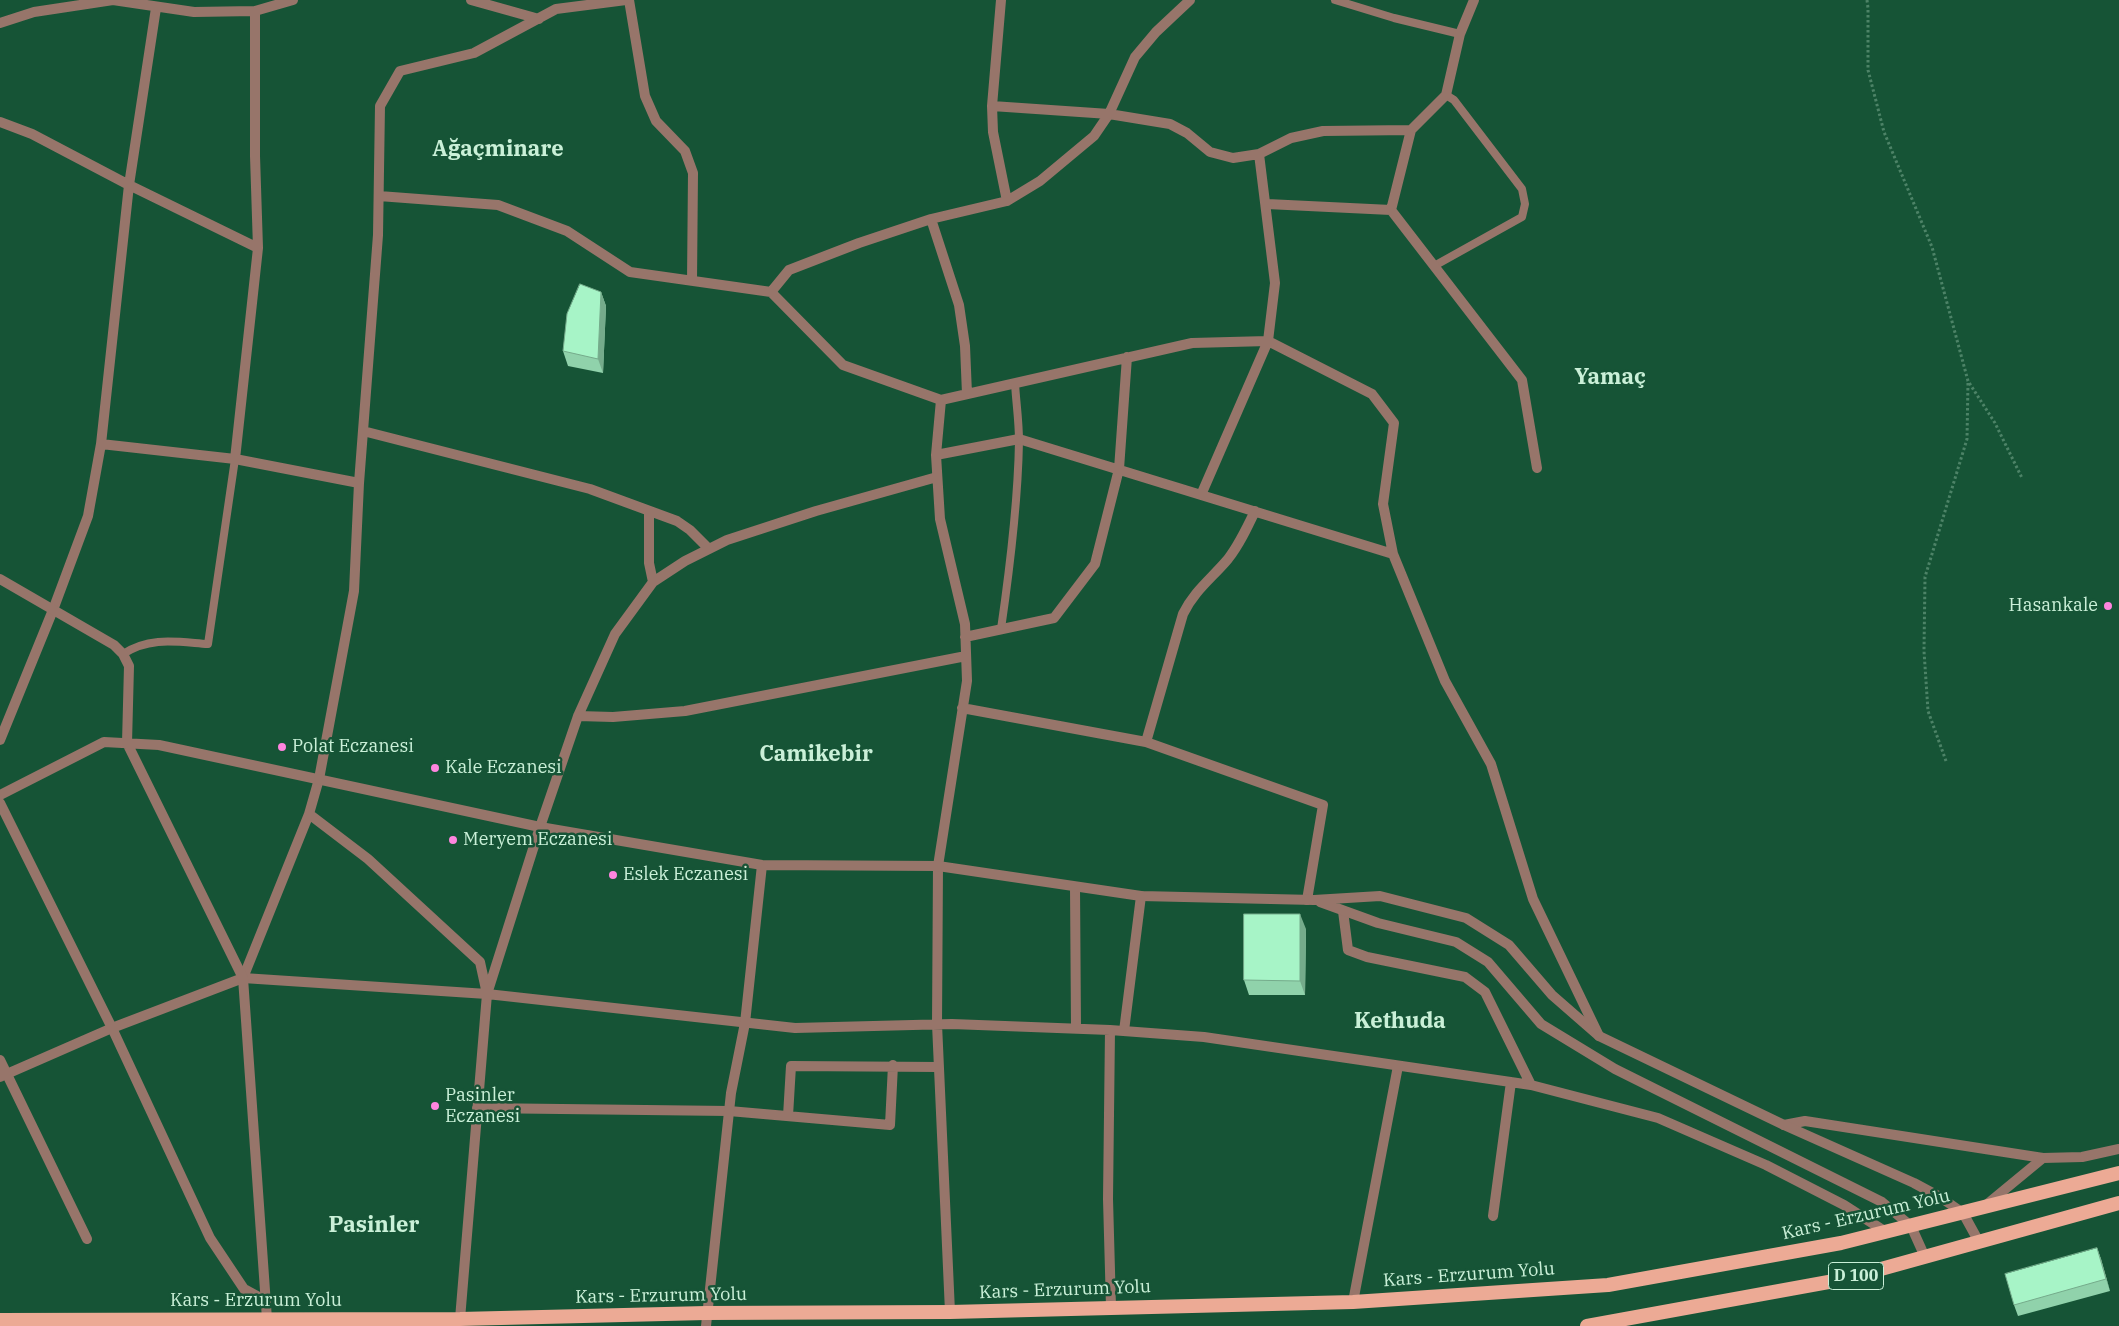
<!DOCTYPE html>
<html>
<head>
<meta charset="utf-8">
<style>
  body { margin:0 }
  canvas { display:block; background:#165436 }
</style>
</head>
<body>
<canvas width="2119" height="1326"></canvas>
<script>
const g = document.querySelector('canvas').getContext('2d');
g.lineJoin = 'round';
function trace(path, color, width, dash) {
  g.strokeStyle = color;
  g.lineWidth = width;
  g.lineCap = dash ? 'butt' : 'round';
  g.setLineDash(dash || []);
  g.stroke(path);
}
function fill(path, color) {
  g.fillStyle = color;
  g.fill(path, 'evenodd');
}
function drawText(font, color, halo, rows, align = 'center') {
  g.font = font + ' "IBM Plex Serif",serif';
  g.lineWidth = 5;
  g.setLineDash([]);
  g.textBaseline = 'middle';
  g.strokeStyle = halo;
  g.fillStyle = color;
  for (const [text, x, y, turn = 0] of rows) {
    g.save();
    g.translate(x, y);
    g.rotate((+turn || 0) * Math.PI / 180);
    g.textAlign = isNaN(turn) ? turn : align;
    if (halo) g.strokeText(text, 0, 0);
    g.fillText(text, 0, 0);
    g.restore();
  }
}
trace(new Path2D(`
  M1867 0 1868 8V70L1884 132 1932 247 1968 381 1995 423 2022 478
  M1946 761 1928 711 1924 651 1925 577 1967 439 1968 381`), '#4d8367', 3, [2.5, 2.5]);
trace(new Path2D(`
  M1335 0 1394 18 1460 34
  M1434 266 1522 217 1525 204 1522 189 1454 100 1446 95
  M1001 629C1010 567 1018 504 1019 441 1019 421 1016 402 1015 383
  M123 654C150 636 178 642 208 644L235 459`), '#97756a', 8);
trace(new Path2D(`
  M471 0 539 19
  M629 0 645 96 656 121 685 151 693 173 692 281
  M1001 0 992 106 993 132 1007 201
  M0 23 34 12 113 0 194 12 255 11
  M992 106 1109 114 1170 124 1187 133 1210 152 1233 158 1259 154 1291 138 1323 131 1411 130
  M0 122 32 134 129 185 258 248
  M1259 154 1275 283 1268 341 1372 394 1394 423 1383 504 1393 554 1445 681 1491 764 1533 899 1599 1036
  M379 196 498 205 567 231 630 272 771 292 843 365 941 400 1192 343 1268 341 1201 495
  M1267 204 1391 210 1522 380 1537 468
  M1391 210 1411 130 1446 95 1460 34 1474 0
  M931 219 959 305 965 346 967 394
  M771 292 789 270 859 243 931 219 1007 201 1040 181 1094 136 1109 114 1135 57 1156 32 1190 0
  M941 400 936 455 940 519 965 624 967 681 938 866 937 1024 950 1312
  M363 431 590 489 677 521 690 530 709 549
  M101 444 235 459 359 483
  M936 455 1019 439 1393 554
  M235 459 258 248 255 156V11L293 0
  M649 511V563L653 582
  M965 637 1054 618 1095 564 1119 469 1127 357
  M962 708 1146 742 1323 805 1307 900
  M578 716 613 717 685 711 966 656
  M0 740 53 610 88 516 101 444 129 185 156 8
  M1146 742 1183 614C1194 591 1212 578 1228 559 1239 545 1247 528 1255 511
  M0 803 112 1028 210 1238 244 1289 266 1301
  M309 814 368 859 480 962 487 994 460 1319
  M1075 887 1076 1028
  M1343 911 1348 950 1367 957 1465 977 1485 992 1531 1085
  M243 978 309 814 319 779 354 591 359 483 378 235 380 106 400 71 474 53 556 9 626 0
  M487 994 540 827 578 716 615 634 653 582 685 561 727 540 816 511 937 477
  M1110 1030 1108 1199 1111 1307
  M1124 1031 1141 896
  M0 1060 87 1239
  M0 1077 112 1028 243 978 487 994 795 1028 952 1024 1110 1030 1204 1037 1531 1085 1658 1118 1766 1165 1844 1205 1886 1232
  M477 1108 729 1111 890 1125 893 1065
  M788 1116 791 1066 938 1067
  M1784 1125 1805 1121 2043 1158 2082 1157 2119 1149
  M1986 1205 2043 1158
  M1493 1216 1511 1082
  M1353 1302 1398 1066`), '#97756a', 10);
trace(new Path2D(`
  M0 579 114 645 123 654 129 666 127 743 243 978 267 1319
  M0 795 104 742 159 745 540 827 762 865 938 866 1141 896 1314 900 1380 896 1466 918 1509 945 1552 995 1599 1036 1784 1125 1914 1183 1940 1197 1963 1213 1979 1242
  M1320 902 1378 923 1456 942 1488 962 1541 1024 1615 1069 1882 1202 1911 1226 1925 1257
  M706 1326 731 1093 745 1023 762 865`), '#97756a', 10);
trace(new Path2D(`
  M0 1320 460 1319 706 1313 950 1312 1353 1302 1608 1285 1841 1243 2119 1173
  M1587 1326 1845 1279 2119 1203`), '#ecaa95', 14);
fill(new Path2D(`
  M601 292 606 306 603 373 568 366 563 351Z
  M1306 929 1305 995H1249L1244 980Z
  M2097 1248 2101 1259 2110 1291 2018 1316 2014 1305Z`), '#90d2ab');
fill(new Path2D(`
  M601 292 606 306 603 373 598 359Z
  M1300 914 1306 929 1305 995 1300 981Z
  M2097 1248 2101 1259 2110 1291 2106 1279Z`), '#75ab8b');
const building = new Path2D(`
  M580 284 601 292 598 359 563 351 567 314Z
  M1244 914H1300V981L1244 980Z
  M2097 1248 2106 1279 2014 1305 2005 1274Z`);
fill(building, '#a7f4c7');
trace(building, '#75ab8b', 1);
for (const [x, y, r, color] of [
  [2108,606,5,"#ff85df"],
  [282,747,5,"#ff85df"],
  [435,768,5,"#ff85df"],
  [453,840,5,"#ff85df"],
  [613,875,5,"#ff85df"],
  [435,1106,5,"#ff85df"]
]) {
  const dot = new Path2D();
  dot.arc(x, y, r, 0, 2 * Math.PI);
  g.fillStyle = color;
  g.fill(dot);
  trace(dot, '#165436', 2);
}
for (const [x, y, w] of [
  [1856,1276,55]
]) {
  const box = new Path2D();
  box.roundRect(x - w / 2, y - 13.5, w, 27, 4);
  g.fillStyle = '#165436';
  g.fill(box);
  trace(box, '#caf0d8', 1);
}
drawText('bold 16px', '#caf0d8', null, [
  ["D 100",1856,1276]
]);
drawText('18px', '#caf0d8', '#165436', [
  ["Hasankale",2098,606,"right"],
  ["Polat Eczanesi",292,747],
  ["Kale Eczanesi",445,768],
  ["Meryem Eczanesi",463,840],
  ["Eslek Eczanesi",623,875],
  ["Pasinler",445,1096],
  ["Eczanesi",445,1117]
], 'left');
drawText('18px', '#caf0d8', '#165436', [
  ["Kars - Erzurum Yolu",1866,1215,-13],
  ["Kars - Erzurum Yolu",1469,1275,-4],
  ["Kars - Erzurum Yolu",1065,1290,-2],
  ["Kars - Erzurum Yolu",661,1296,-1],
  ["Kars - Erzurum Yolu",256,1301]
]);
drawText('bold 22px', '#caf0d8', '#165436', [
  ["Ağaçminare",498,150],
  ["Yamaç",1610,378],
  ["Camikebir",816,755],
  ["Kethuda",1400,1022],
  ["Pasinler",374,1226]
]);
</script>
</body>
</html>
